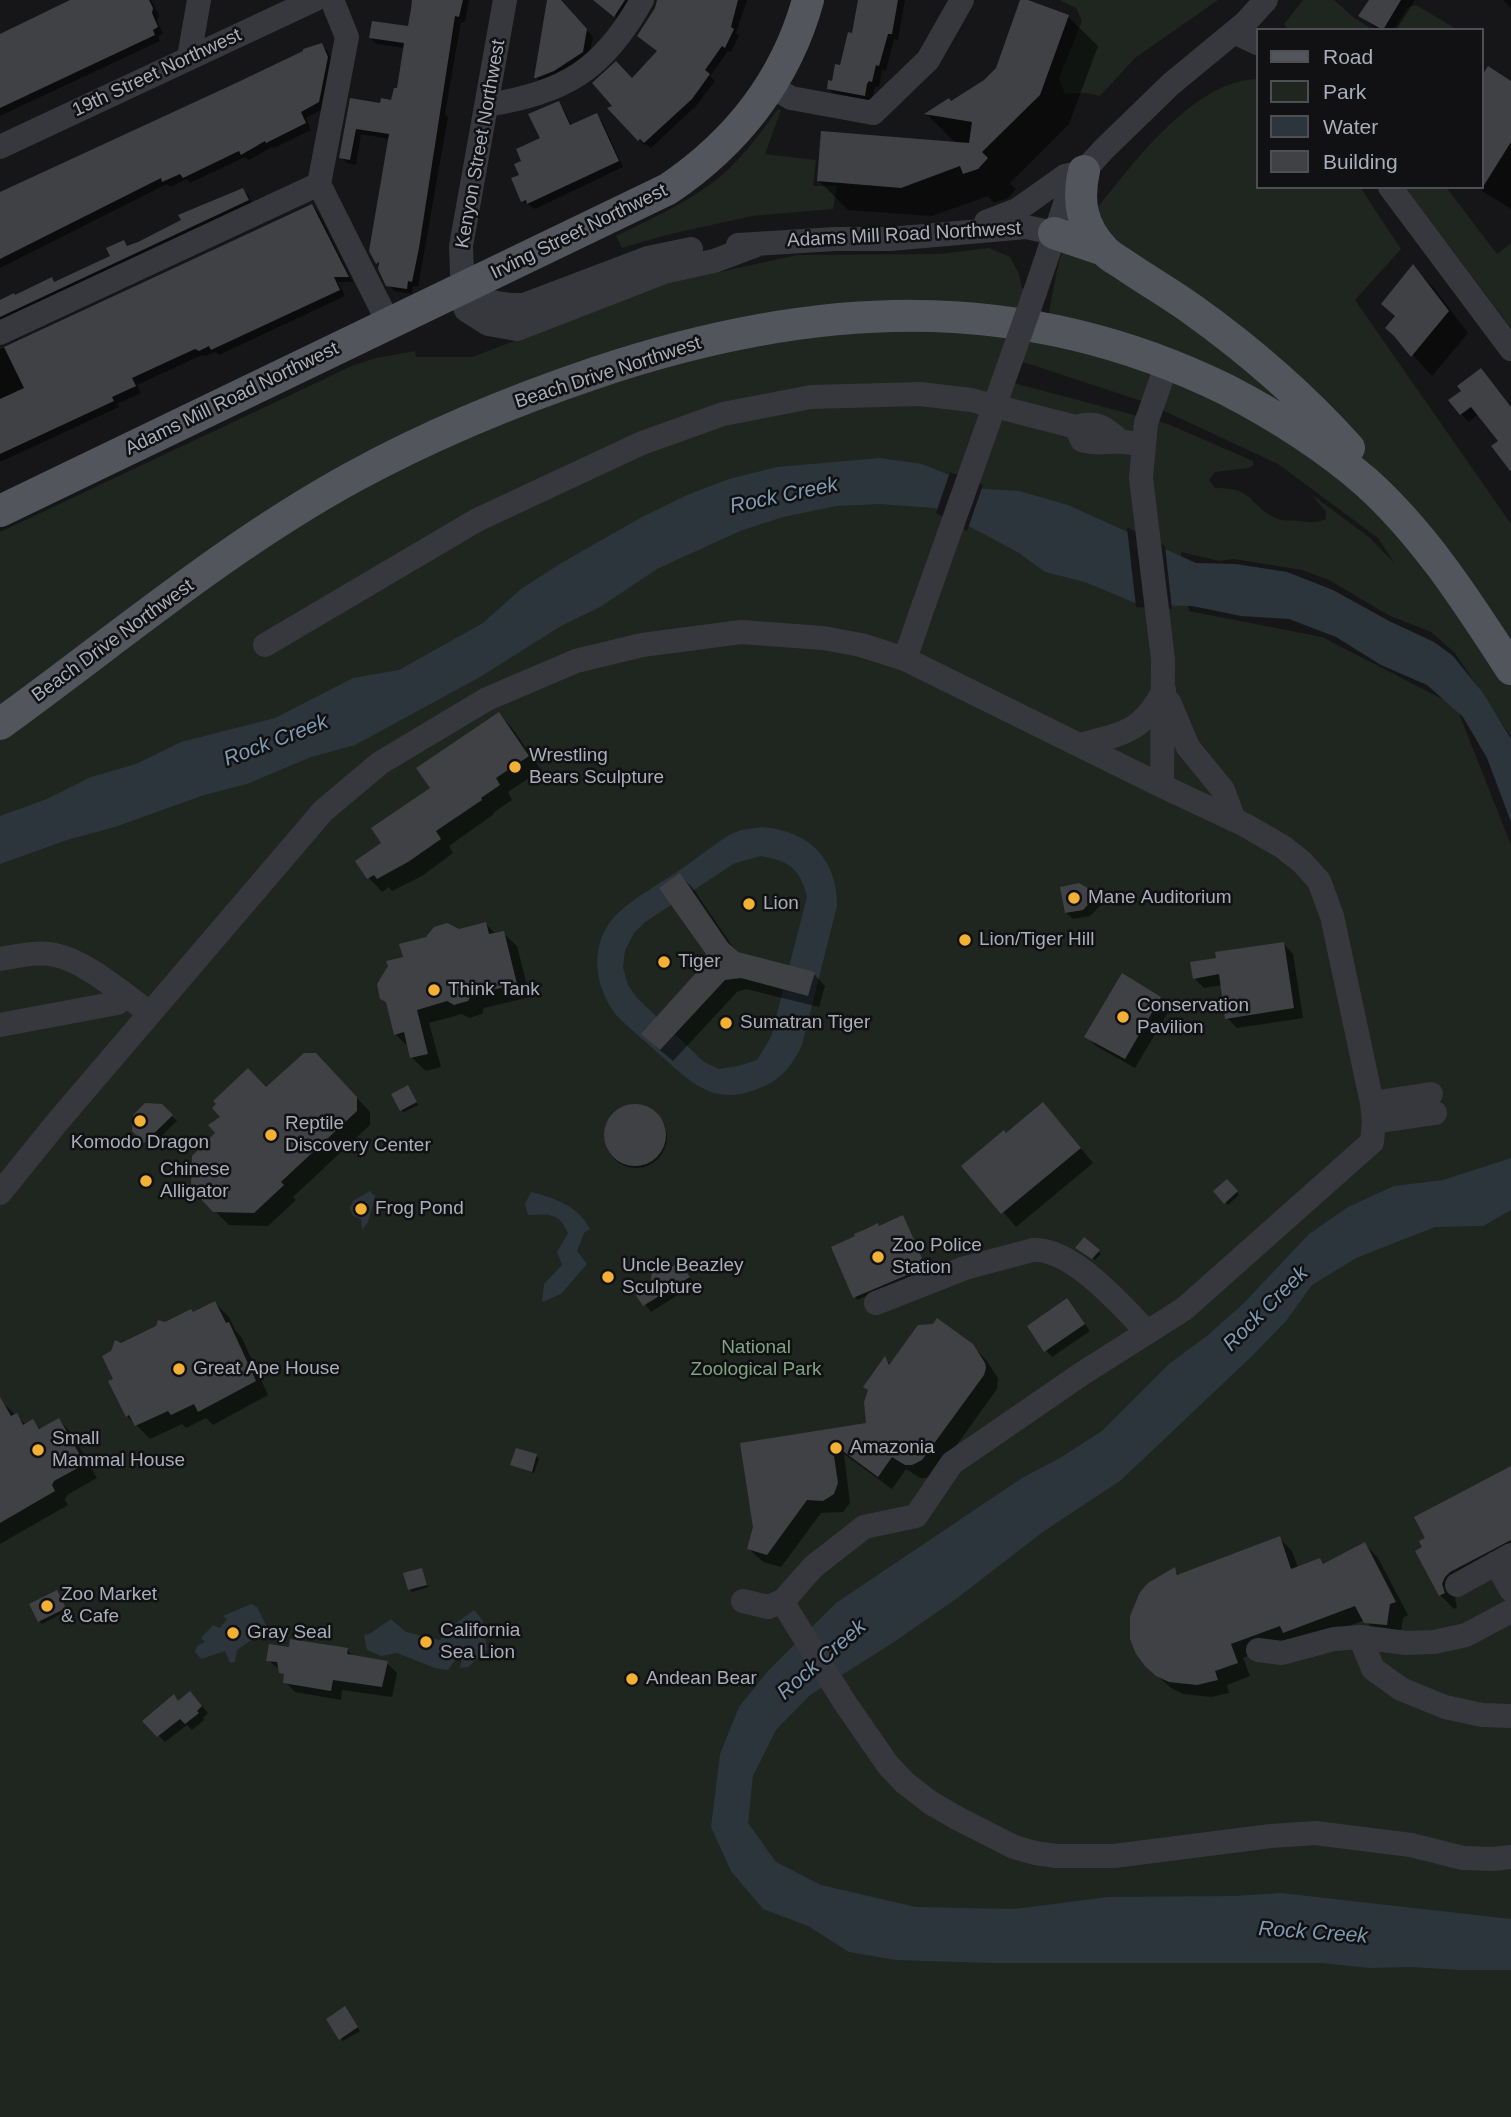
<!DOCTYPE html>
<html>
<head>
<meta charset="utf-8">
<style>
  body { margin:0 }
  #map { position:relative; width:1511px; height:2117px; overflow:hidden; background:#161618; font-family:Arial,sans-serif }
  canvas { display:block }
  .legend { position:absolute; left:1256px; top:28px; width:228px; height:161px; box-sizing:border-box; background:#111113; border:2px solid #4d4f55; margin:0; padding:9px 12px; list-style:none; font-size:21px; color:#a8adb8 }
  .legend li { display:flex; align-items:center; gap:14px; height:35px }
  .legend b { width:35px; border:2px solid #4d4f55 }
</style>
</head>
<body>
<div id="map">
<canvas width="1511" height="2117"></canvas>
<ul class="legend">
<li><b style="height:9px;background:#53555c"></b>Road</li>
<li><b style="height:19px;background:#1e261f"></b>Park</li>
<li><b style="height:19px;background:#2c353c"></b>Water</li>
<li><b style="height:19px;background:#404145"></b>Building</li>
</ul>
</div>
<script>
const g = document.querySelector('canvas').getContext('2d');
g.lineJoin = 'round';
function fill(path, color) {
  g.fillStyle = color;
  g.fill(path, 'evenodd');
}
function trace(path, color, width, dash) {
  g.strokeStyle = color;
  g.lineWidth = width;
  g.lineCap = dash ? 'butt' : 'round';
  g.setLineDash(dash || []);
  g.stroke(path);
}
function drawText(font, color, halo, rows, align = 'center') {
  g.font = font + ' Arial,sans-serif';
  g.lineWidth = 5;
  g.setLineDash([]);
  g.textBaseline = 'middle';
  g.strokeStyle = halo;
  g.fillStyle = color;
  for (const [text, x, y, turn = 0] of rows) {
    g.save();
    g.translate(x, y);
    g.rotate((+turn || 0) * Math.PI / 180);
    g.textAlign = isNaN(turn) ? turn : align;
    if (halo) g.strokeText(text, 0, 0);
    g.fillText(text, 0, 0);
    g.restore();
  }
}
fill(new Path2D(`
  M1059 0H1218L1135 58 1100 96 1086 93 1065 94 1059 78 1082 21 1076 8Z
  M1303 0H1334L1353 17 1373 30H1288L1284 24Z
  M1416 5 1458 30H1393L1407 8Z
  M1257 79V187H1360L1401 249 1355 300 1511 524V737L1455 653 1431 632 1388 615 1329 580 1302 570 1234 559 1219 561 1181 552 1189 611 1322 637 1456 706 1511 845V2117H0V532L354 365 376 358 415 351 416 357H472L665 284 797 255 939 254 989 248 1010 257 1019 274 1022 288 1048 317C1052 300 1057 262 1064 248 1071 234 1087 220 1098 207 1135 161 1194 81 1257 79ZM1000 360 1026 363 1145 402 1278 464 1378 538 1395 564 1370 538 1311 494 1326 512V519C1315 524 1311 522 1299 521 1292 520 1284 521 1278 519 1250 508 1256 487 1215 488L1209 480 1215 472 1248 468 1253 466V461L1168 424 995 378Z
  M778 109 781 110 765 154 816 160 813 186H837L833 209 752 216 666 235 622 248 616 236C655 217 696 199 729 169 747 151 763 130 778 109Z
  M1405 187H1446L1497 254 1511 243V328Z`), '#1e261f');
fill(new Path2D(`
  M880 458 922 464 984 489 1019 491 1068 505 1196 563 1236 564 1287 572 1333 590 1389 621 1434 642 1453 656 1483 693 1511 739V822L1487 758 1463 717 1427 685 1381 665 1336 637 1289 619 1241 616 1192 606 1140 605 1085 582 1045 572 1019 553 935 508 880 504 836 506 783 517 740 531 657 569 600 607 561 626 480 677 355 745 311 757 247 784 204 795 115 827 67 840 0 864V816L47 799 91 777 136 764 181 742 275 718 353 678 399 670 483 623 521 589 563 562 642 517 687 495 729 479 777 467Z
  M762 827C809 831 837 858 837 906L802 1045C793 1064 782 1079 762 1087 714 1109 691 1082 657 1052 644 1040 630 1029 617 1016 593 986 588 942 618 913 637 896 659 884 680 870 696 859 712 846 729 835L741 830ZM761 856C789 861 800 868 807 897L771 1037 757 1060 738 1066 719 1069 704 1062 637 998 628 985 623 968 625 950 634 933 645 922 735 863Z
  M1511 1158V1210L1483 1226 1435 1227 1356 1258 1312 1285 1286 1321 1252 1356 1120 1481 1044 1531 956 1599 891 1644 810 1695 776 1730 753 1776 748 1823 776 1862 821 1885 916 1907 1015 1909 1108 1897 1234 1896 1281 1893 1511 1919V1970H1460L1410 1967 1370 1968 1321 1963H992L896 1960 849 1952 808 1926 763 1909 731 1871 711 1827 720 1754 739 1707 767 1672 836 1603 1022 1478 1060 1458 1102 1431 1169 1364 1208 1335 1243 1304 1309 1234 1348 1207 1394 1186 1443 1180Z
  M370 1191 375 1196 368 1222 362 1230 361 1219 353 1216 350 1208 353 1201Z
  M531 1192C555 1198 578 1206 590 1229L584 1233 577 1251 587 1264 561 1294 542 1302 544 1284 562 1265 557 1252 568 1233C559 1212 548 1214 528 1215L525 1204Z
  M251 1604 257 1607 272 1637 263 1632 237 1650 235 1662 230 1663 225 1651 201 1659 195 1652 197 1646 205 1642 201 1638 213 1625 220 1628 227 1619 223 1616Z
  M474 1610 483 1621 487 1650 468 1667 460 1668 462 1659 472 1651 470 1645 460 1653 448 1670 435 1668 397 1653 381 1656 367 1650 364 1635 371 1633 391 1619 406 1632 440 1640 456 1623Z`), '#2c353c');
fill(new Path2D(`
  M950 472 983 485 967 531 936 513Z
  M1127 527 1165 546 1172 609 1136 607Z`), '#161618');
fill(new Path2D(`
  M74 0H151L159 15 157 21 163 34 158 36 160 41 0 116V39Z
  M418 0H469L465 22H461L445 114 448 117 418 287 413 286 412 294 394 291 388 284 377 263 390 139 361 134 356 165 347 163 341 157 352 100 381 105 393 102 398 90 405 48 377 44 371 38 409 28Z
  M549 0H559L593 37 589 58 542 84 536 77Z
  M594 0H634L621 21Z
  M657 0H747L736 33 739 36 731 52 728 51 710 76 715 81 697 105 651 148 646 144 645 146 610 109 658 51Z
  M860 0H905L898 40 894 39 886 71 882 70 879 87H875L871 102 835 95 829 89 834 83 854 35Z
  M1022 0 1068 17 1098 46 1069 124 1010 183 1016 189 1008 198 994 203 988 196 932 216 848 210 819 181 956 144 927 114 985 82 997 68Z
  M1371 0H1415L1396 30H1378L1361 16Z
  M1503 0H1511V8Z
  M321 45 328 51 333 64 325 108 306 118 311 130 274 148 272 147 249 160 245 157 190 183 187 179 170 187 167 184 0 268V195Z
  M1511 83V209L1476 187H1481Z
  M558 103 564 110 572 126 596 115 602 121 623 167 535 209 523 201 521 175 523 162 542 139Z
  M243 190 249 196 253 207 0 325V302L15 297 51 279 56 283 112 257 124 242 129 247Z
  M312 206 318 212 353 282H338L345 296 219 355 215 352 206 356 202 355 137 385 141 393 117 404 119 407 0 462V349L7 348Z
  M1413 267 1433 287 1468 333 1432 376 1401 342 1396 317 1383 304Z
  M1481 370 1511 408V468L1500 441 1479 414 1469 422 1461 414 1463 391Z
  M499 714 512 728 541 770 508 792 512 800 493 813 494 814 449 846 453 853 422 876 392 891 389 887 382 892 369 878 357 861 383 844Z
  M680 876 692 887 737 953 814 974 825 986 819 1007 746 989 737 992 673 1061 655 1046 705 966 707 953Z
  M1078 885 1104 902 1090 916 1073 919 1066 913Z
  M486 924 496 934 503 933 517 946 530 997 484 1008 482 1014 469 1018 462 1014 429 1023 441 1067 426 1071 412 1058 410 1048 395 1034 388 1004 382 998 405 958 459 930Z
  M1284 944 1293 954 1303 1018 1237 1028 1227 1018 1222 985 1204 988 1194 978Z
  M1160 999 1170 1009 1135 1068 1096 1046 1086 1036Z
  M330 1069 370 1112V1125L293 1197 296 1200 268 1226 229 1225 215 1211 267 1089Z
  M411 1090 418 1105 404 1112 401 1110Z
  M162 1106 177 1121 150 1147 134 1130Z
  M605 1137a31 31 0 1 1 62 0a31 31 0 1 1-62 0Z
  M1056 1118 1093 1163 1016 1227 964 1166 1006 1135Z
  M1227 1181 1239 1195 1228 1205 1215 1191Z
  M903 1217 927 1269 857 1300 833 1248Z
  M1084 1239 1101 1254 1095 1260 1080 1250Z
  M685 1271 695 1284 651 1312 636 1292 663 1275Z
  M1067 1300 1090 1331 1052 1357 1046 1350Z
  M215 1303 229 1317 235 1330 242 1338 268 1395 213 1425 206 1418 186 1428 182 1424 150 1439 127 1416 115 1380 122 1345Z
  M972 1345 986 1360 998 1378 997 1389 936 1474 926 1478H920L906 1469 892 1489 844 1454 850 1503 843 1512 821 1513 781 1567 763 1562 749 1549 755 1527 742 1444 868 1425 885 1359 891 1365Z
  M0 1400 26 1425 33 1421 42 1430 59 1420 72 1434 97 1478 67 1495 65 1500 68 1505 0 1544Z
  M536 1456 539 1459 534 1473 512 1465Z
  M1511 1468V1559L1458 1591 1455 1599 1457 1607 1454 1609 1440 1595 1417 1552Z
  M1279 1538 1292 1551 1298 1568 1320 1560 1325 1565 1365 1544 1378 1558 1408 1615 1403 1618 1400 1638 1379 1635 1365 1620 1298 1645 1292 1639 1243 1658 1250 1676 1227 1685 1229 1693 1211 1697 1183 1694 1171 1688 1146 1665 1174 1569 1180 1576Z
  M422 1570 428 1587 412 1592 410 1589Z
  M59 1595 67 1611 42 1624 39 1621Z
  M347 1650 354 1657 387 1663 397 1673 392 1697 342 1690 341 1700 295 1692 285 1682 286 1677 281 1671 268 1660Z
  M197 1700 208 1713 203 1718 204 1720 192 1730 187 1725 165 1742 144 1721 179 1702Z
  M347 2011 360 2031 343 2041 341 2038Z`), '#0007');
fill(new Path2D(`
  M70 0H149L153 8 152 13 158 27 153 30 155 35 0 108V34Z
  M412 0H463L459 17 455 16 419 248 412 282 408 281 407 289 386 286 378 269 379 262 376 264 369 251 389 134 356 129 350 160 339 158 350 98 380 103 381 98 391 100 394 88H397L404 43 369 38 372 21 408 26 411 9H415H411Z
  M547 0H561L587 29 583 52 554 71 536 78H534Z
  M593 0H625L614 17Z
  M657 0H738L731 27 734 29 725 48 722 46 705 70 710 74 692 99 644 143 640 139 638 141 607 108 612 106 592 83 616 61 632 78 657 51 637 36 655 8Z
  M858 0H898L892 34H888L879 66 876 65 872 82 869 81 867 84 865 96 827 89 828 80 832 81 835 64 840 65 848 32 852 33Z
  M1020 0H1028L1069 15 1040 95 982 152 988 158 978 169 963 174 960 166 901 188 817 181 821 131 969 143 972 122 924 114 949 98 951 101 984 80 996 68Z
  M1369 0H1401L1383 30 1358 16Z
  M322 43 328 57 319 102 301 112 306 123 266 143 265 141 241 155 239 151 183 178 180 174 162 182 161 178 0 259V192L236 83 303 51V49Z
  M1488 66 1511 81V142L1481 190V77Z
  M559 101 570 125 597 113 619 161 527 204 526 200 521 202 511 178 519 175 514 164 521 161 516 149 540 138 528 114Z
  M243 188 249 200 0 317V300L14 293 15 295 52 277 54 282 110 256 106 248 124 240 127 246 138 242 181 220 178 215Z
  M312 204 349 277H334L340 290 211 350 209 346 199 351 195 349 132 378 136 386 112 397 114 401 0 454V399L24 388 4 347Z
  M1413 264 1449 311 1411 357 1394 336 1385 328 1395 316 1381 304Z
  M1481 368 1511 407V472L1491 446 1498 441 1471 407 1460 415 1448 400 1461 391 1457 386Z
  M499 712 529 756 496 778 500 785 481 798 482 800 436 831 441 839 408 862 377 879 374 875 367 879 355 861 381 843 371 828 430 788 416 768Z
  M680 873 728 943 738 952 815 972 808 996 741 978 725 980 660 1050 641 1034 703 965 706 954 659 888Z
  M1079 883 1098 894 1083 910 1065 913 1060 887Z
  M486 922 489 934 504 931 517 984 471 995 468 1001 454 1005 447 1001 417 1010 428 1054 410 1058 404 1032 394 1035 386 1002 380 999 377 984 388 966 386 961 403 957 399 944 426 937 434 927 447 923 459 929Z
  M1284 942 1294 1008 1225 1019 1219 974 1193 979 1190 962 1216 958 1215 952Z
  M1122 973 1161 997 1125 1059 1084 1037Z
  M304 1053H316L357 1097V1111L283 1180 281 1182 284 1185 254 1213 213 1212 191 1188 192 1156 215 1133 208 1125 220 1117 212 1108 216 1104 213 1101 248 1068 266 1087Z
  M408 1085 417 1102 400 1111 391 1094Z
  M1043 1102 1081 1148 1001 1214 961 1166 1004 1130 1006 1133Z
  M145 1103 162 1104 173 1115 144 1143 132 1131 133 1115Z
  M604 1135a31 31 0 1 1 62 0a31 31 0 1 1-62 0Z
  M1227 1179 1238 1191 1224 1204 1213 1191Z
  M903 1215 926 1267 853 1298 831 1247 855 1236 854 1234 866 1229 878 1223 879 1226Z
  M1084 1237 1100 1250 1092 1259 1075 1248Z
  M679 1262 690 1277 643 1306 634 1292 651 1281 652 1269 663 1273Z
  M1067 1298 1085 1324 1044 1352 1027 1326Z
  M215 1301 226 1323 229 1322 256 1381 198 1412 194 1404 171 1415 168 1411 135 1426 129 1415 126 1417 108 1381 113 1379 102 1356 111 1351 115 1340 121 1343 156 1326 158 1320 165 1322 191 1309 193 1312Z
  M937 1318 973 1344 985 1363 986 1368 984 1375 922 1460 912 1465H905L892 1457 878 1477 832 1443 838 1483 834 1494 823 1501 807 1500 767 1555 747 1549 753 1527 740 1443 866 1423 864 1402 868 1390 863 1387 885 1356 889 1365 918 1325 933 1324Z
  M0 1397 11 1416 17 1413 23 1425 33 1419 39 1429 59 1418 85 1464 54 1481 52 1485 55 1491 0 1523Z
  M516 1448 537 1454 532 1472 510 1465Z
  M1511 1466V1540L1450 1572 1445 1577 1442 1584 1445 1593 1439 1596 1415 1551 1422 1547 1419 1541 1425 1538 1414 1517Z
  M1280 1536 1291 1569 1320 1558 1323 1564 1365 1542 1396 1602 1390 1604 1387 1625 1364 1623 1355 1606 1283 1633 1280 1626 1231 1644 1238 1663 1215 1671 1218 1680 1197 1685 1169 1682 1156 1676 1145 1666 1136 1654 1130 1639V1616L1140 1592 1148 1583 1175 1567 1177 1575Z
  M422 1568 427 1585 408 1590 403 1573Z
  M57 1590 66 1608 38 1622 29 1604Z
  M290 1639 348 1648 347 1654 388 1661 382 1687 333 1680 331 1691 283 1683 284 1674 279 1673 277 1662 266 1661 269 1644 289 1647Z
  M190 1691 202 1706 197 1711 199 1713 185 1724 180 1719 157 1737 142 1721 174 1694 178 1701Z
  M345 2006 358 2027 339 2040 326 2019Z`), '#404145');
trace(new Path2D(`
  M332 0 347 37 319 184 389 324
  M505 0 461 246 463 299 466 310 488 324 517 329 664 272 714 261 754 246
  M1234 32 1257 43
  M189 57 199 0
  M771 86 791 98 873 113 928 60 962 0
  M487 105C565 93 604 69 642 0
  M0 147 314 0
  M1390 187 1511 349
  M986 222 1017 210 1065 176 1083 172
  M738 245 835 239H890L1026 227 1054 233
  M463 288C486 301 497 306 524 305L648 258 691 249
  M1035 292 1067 198 1084 171 1103 150 1171 84 1245 23 1266 0
  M0 333 319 184
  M1076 427 1082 440C1100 446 1113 439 1131 443
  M265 645 477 520 642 443 723 414 811 397 920 394 971 400 1076 427C1096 420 1105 428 1120 441
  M905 659 924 604
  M1169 702 1188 747 1223 790 1234 820
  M1079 745C1122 734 1142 733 1164 690
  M1162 786 1163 659 1141 478 1146 423 1167 364
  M0 959C18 956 38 951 55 955 86 961 124 995 150 1013
  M0 1025 117 1003 124 995
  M1372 1103 1431 1094
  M1374 1122 1435 1113
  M0 1193 59 1120 323 811 380 763 487 699 576 661 642 645 741 632 823 638 861 645 905 659 1162 786 1245 825 1283 847 1302 862 1319 881 1332 916 1372 1103 1374 1122 1372 1142 1184 1309 1083 1373 952 1463 916 1516 864 1527 813 1567 783 1601 788 1611 845 1703 888 1765 905 1783 931 1803 957 1818 1014 1847 1035 1853 1056 1856H1114L1271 1836 1315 1833 1411 1845 1463 1858 1493 1859 1511 1857
  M876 1303 965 1268 1033 1250C1071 1247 1122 1306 1147 1332
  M1496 1563 1511 1590
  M1457 1585 1511 1555
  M743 1601 768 1607 783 1601
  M1360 1637 1373 1669 1401 1689 1445 1707 1482 1715 1511 1716
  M1258 1650 1282 1653 1334 1639 1360 1637 1406 1643 1434 1642 1466 1635 1511 1611`), '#37383d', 24);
trace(new Path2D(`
  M1084 171C1077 202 1082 227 1104 250 1110 257 1119 261 1126 266 1148 281 1171 294 1193 310 1249 350 1303 397 1349 448
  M1054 233 1104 250
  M0 511 668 189C736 143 786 80 808 0
  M0 724C116 640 227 546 353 477 430 435 512 401 595 373 810 301 1018 287 1227 390 1277 416 1323 445 1366 482 1425 535 1468 603 1511 669`), '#53555c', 32);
trace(new Path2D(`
  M924 604 1035 292`), '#37383d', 24);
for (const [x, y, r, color] of [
  [515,767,7,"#f2b134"],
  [1074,898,7,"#f2b134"],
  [749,904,7,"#f2b134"],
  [965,940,7,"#f2b134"],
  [664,962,7,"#f2b134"],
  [434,990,7,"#f2b134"],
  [1123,1017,7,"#f2b134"],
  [726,1023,7,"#f2b134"],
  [140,1121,7,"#f2b134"],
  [271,1135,7,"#f2b134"],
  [146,1181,7,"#f2b134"],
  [361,1209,7,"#f2b134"],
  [878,1257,7,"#f2b134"],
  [608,1277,7,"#f2b134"],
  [179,1369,7,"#f2b134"],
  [836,1448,7,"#f2b134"],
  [38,1450,7,"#f2b134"],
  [47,1606,7,"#f2b134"],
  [233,1633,7,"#f2b134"],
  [426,1642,7,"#f2b134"],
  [632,1679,7,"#f2b134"]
]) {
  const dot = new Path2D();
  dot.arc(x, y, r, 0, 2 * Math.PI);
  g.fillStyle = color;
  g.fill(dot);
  trace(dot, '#111113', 2.5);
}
drawText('19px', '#a8adb8', '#111113', [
  ["19th Street Northwest",157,73,-25],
  ["Kenyon Street Northwest",481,144,-80],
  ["Irving Street Northwest",579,232,-26],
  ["Adams Mill Road Northwest",904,235,-3],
  ["Beach Drive Northwest",608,373,-18],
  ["Adams Mill Road Northwest",232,399,-26],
  ["Beach Drive Northwest",113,641,-36]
]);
drawText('19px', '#a8adb8', '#111113', [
  ["Wrestling",529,756],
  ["Bears Sculpture",529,778],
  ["Mane Auditorium",1088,898],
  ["Lion",763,904],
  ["Lion/Tiger Hill",979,940],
  ["Tiger",678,962],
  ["Think Tank",448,990],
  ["Conservation",1137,1006],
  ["Pavilion",1137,1028],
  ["Sumatran Tiger",740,1023],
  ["Reptile",285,1124],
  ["Discovery Center",285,1146],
  ["Komodo Dragon",140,1143,"center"],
  ["Chinese",160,1170],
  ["Alligator",160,1192],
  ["Frog Pond",375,1209],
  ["Zoo Police",892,1246],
  ["Station",892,1268],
  ["Uncle Beazley",622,1266],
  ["Sculpture",622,1288],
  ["Great Ape House",193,1369],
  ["Small",52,1439],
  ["Mammal House",52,1461],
  ["Amazonia",850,1448],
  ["Zoo Market",61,1595],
  ["& Cafe",61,1617],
  ["California",440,1631],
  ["Sea Lion",440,1653],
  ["Gray Seal",247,1633],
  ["Andean Bear",646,1679]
], 'left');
drawText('19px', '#7fa381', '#111113', [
  ["National",756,1348],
  ["Zoological Park",756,1370]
]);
drawText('italic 21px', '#7f9bb3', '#111113', [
  ["Rock Creek",784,496,-12],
  ["Rock Creek",276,741,-21],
  ["Rock Creek",1266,1309,-45],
  ["Rock Creek",822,1660,-41],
  ["Rock Creek",1313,1933,4]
]);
</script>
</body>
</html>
